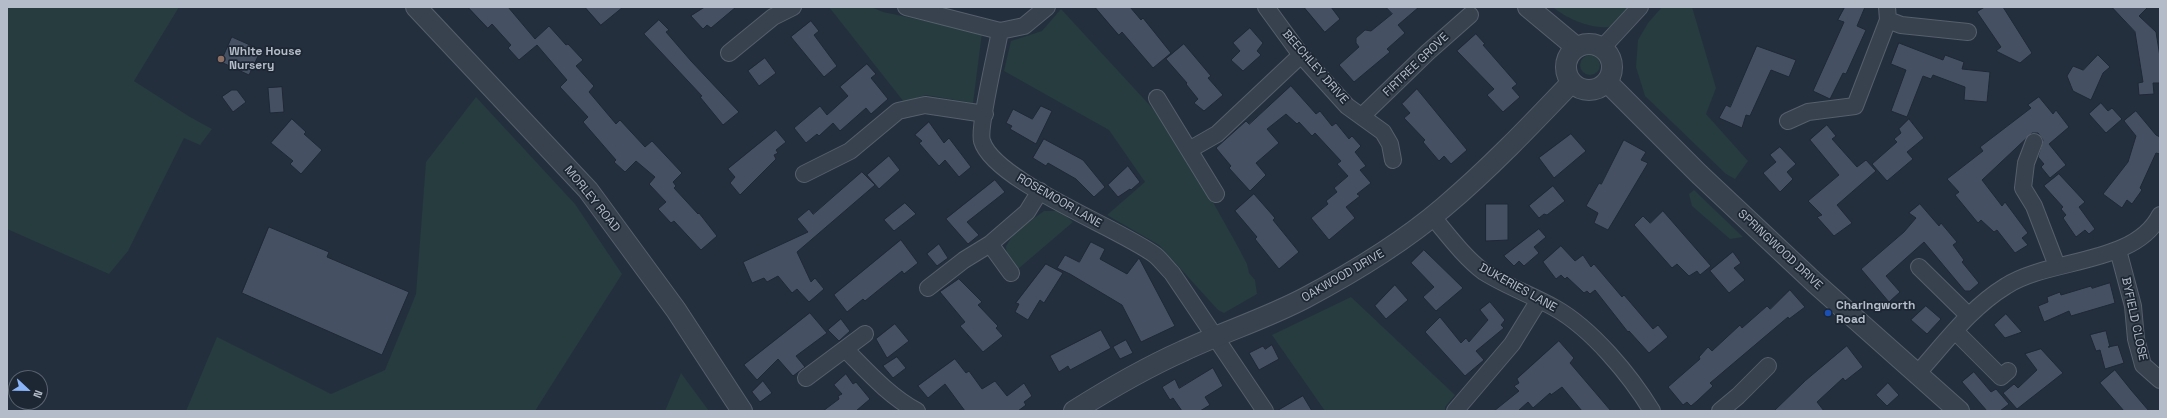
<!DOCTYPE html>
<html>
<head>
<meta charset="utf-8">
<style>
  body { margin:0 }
  #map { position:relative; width:2167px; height:418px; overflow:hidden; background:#242f3e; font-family:"Space Grotesk",sans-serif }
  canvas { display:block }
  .frame { position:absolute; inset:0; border:8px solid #b4bcc9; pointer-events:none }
  .north { position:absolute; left:8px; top:370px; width:40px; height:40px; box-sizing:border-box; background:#1d2633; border:1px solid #59626f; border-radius:50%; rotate:112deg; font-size:11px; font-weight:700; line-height:16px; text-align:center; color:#b4bcc9 }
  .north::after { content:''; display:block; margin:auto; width:14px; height:18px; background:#8ab4f8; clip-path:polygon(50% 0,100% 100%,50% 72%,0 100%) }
</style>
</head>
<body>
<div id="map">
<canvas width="2167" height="418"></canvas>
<div class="frame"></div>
<div class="north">N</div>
</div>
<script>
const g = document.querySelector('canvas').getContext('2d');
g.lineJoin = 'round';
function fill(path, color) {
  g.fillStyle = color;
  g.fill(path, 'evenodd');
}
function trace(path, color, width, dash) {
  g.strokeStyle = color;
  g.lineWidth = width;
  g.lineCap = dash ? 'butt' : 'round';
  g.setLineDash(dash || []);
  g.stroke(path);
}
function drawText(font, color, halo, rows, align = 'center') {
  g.font = font + ' "Space Grotesk",sans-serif';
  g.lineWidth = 3.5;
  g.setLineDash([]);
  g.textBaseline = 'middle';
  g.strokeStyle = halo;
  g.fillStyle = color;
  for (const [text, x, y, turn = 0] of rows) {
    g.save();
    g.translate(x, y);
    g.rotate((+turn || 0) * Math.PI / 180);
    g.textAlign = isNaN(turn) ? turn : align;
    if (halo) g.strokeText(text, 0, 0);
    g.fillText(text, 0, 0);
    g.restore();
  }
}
fill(new Path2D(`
  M7 7H179L134 81 190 117 212 129 200 145 184 138 128 251 109 274 7 229Z
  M829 7H871L883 12 982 33 973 103 926 95 904 102Z
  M1553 7H1631C1625 15 1619 26 1608 27 1591 29 1565 18 1553 7Z
  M1662 7H1692L1716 88 1706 114 1748 161 1735 179 1726 174 1645 96 1636 67 1638 40 1648 23Z
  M1061 9 1156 112 1191 163 1237 245 1247 264 1249 273 1255 280 1257 294 1224 313 1218 310 1159 245 1107 215 1145 182 1109 130 1004 71 1011 41 1042 31Z
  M1580 65a10 10 0 1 1 20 0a10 10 0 1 1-20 0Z
  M476 97 575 204 622 274 535 411H186L217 337 331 394 385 370 416 294 426 162Z
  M1694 190 1743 237 1730 239 1692 206 1689 194Z
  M1044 211H1060L1073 222 1018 269 1007 256 1006 246 1015 232Z
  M1351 297 1455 395 1445 407V411H1325L1272 335Z
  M681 373 709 411H665Z`), '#263c3f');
const building = new Path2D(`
  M468 7H508L535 39 549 26 566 45 568 44 583 60 576 66 594 86 589 92 616 124 620 120 645 147 652 141 682 173 673 182 676 186 674 188 698 214 699 213 717 236 701 250 674 221 671 223 658 209 666 202 649 184 655 177 636 161 625 172 614 162 616 160 583 122 588 117 560 87 567 80 537 45 519 60 508 48 511 45 492 24 488 28Z
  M585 7H623L601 25Z
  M705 7H736L711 28 707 25 703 29 691 16Z
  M1095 7H1130L1141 20 1143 18 1171 53 1153 68 1122 32 1119 35Z
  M1304 7H1331L1340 19 1325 32Z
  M1386 7H1419L1398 25 1405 33 1387 49 1390 52 1354 82 1339 65 1359 47 1356 43V38L1365 30 1371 31 1392 14Z
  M1845 7H1865L1857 26 1866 30 1846 74 1843 73 1830 99 1813 91 1840 31 1844 22 1838 20Z
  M1985 7H2003L2032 53 2020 63 1996 51 2001 47 1977 12Z
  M2112 7H2148L2139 16 2156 32 2160 57V83H2153L2154 94 2139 95 2138 83 2143 82 2135 32Z
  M659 20 669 30 666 32 691 61 739 112 723 125 700 97 702 96 644 34Z
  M811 21 819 31 814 35 837 66 824 77 791 37Z
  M1250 28 1263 43 1257 51 1261 55 1243 71 1231 60 1240 51 1233 43Z
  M1476 34 1485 44 1483 45 1517 84 1512 88 1520 97 1503 112 1487 95 1494 89 1457 51Z
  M232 37 261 50 249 75 221 62Z
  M1899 43 1943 60 1945 55 1964 62 1962 69 1990 72 1987 102 1964 100 1965 87 1933 75 1931 79 1923 76 1907 117 1891 111 1906 70 1891 64Z
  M1184 44 1211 76 1208 78 1223 95 1204 111 1194 103 1198 99 1186 84 1187 83 1166 59Z
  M1757 46 1796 60 1789 77 1771 70 1750 116 1746 115 1742 128 1719 118 1726 105 1730 107Z
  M2098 55 2110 67 2103 73 2091 100 2073 91 2067 76 2073 66 2083 70Z
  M765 58 776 73 759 86 748 71Z
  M867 64 876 74 871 78 888 99 871 114 866 108 840 131 833 123 819 136 817 134 806 143 794 128 820 106 827 115 848 96 840 87Z
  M1291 86 1316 114 1320 111 1332 126 1336 123 1349 139 1352 136 1361 146 1355 152 1366 166 1360 170 1371 183 1357 194 1360 196 1346 207 1355 218 1329 240 1311 218 1328 204 1326 201 1337 192 1334 188 1348 176 1337 164 1341 161 1315 133 1312 136 1299 122 1297 124 1286 114 1267 129 1279 143 1256 163 1266 175 1250 191 1229 168 1231 166 1216 148 1246 121 1249 124Z
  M282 87 284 112 270 113 268 88Z
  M1417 89 1467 150 1451 164 1444 156 1439 161 1423 142 1425 140 1404 118 1410 113 1402 104Z
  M232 90H237L246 102 233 112 222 97Z
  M2039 97 2053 114 2056 110 2069 127 2049 144 2066 165 2050 178 2041 167 2044 164 2038 157 2043 140 2038 133H2032L1982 180 2002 206 2005 202 2028 233 2022 238 2028 245 2015 253 1997 230 1994 232 1981 220 1978 223 1955 195 1959 192 1947 179 1983 151 1980 147 2031 108 2028 105Z
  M2101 103 2108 111 2112 108 2122 119 2106 133 2089 114Z
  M1041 106 1052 111 1036 144 1010 129 1012 126 1006 123 1013 109 1032 119Z
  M2136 111 2156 135 2160 137V154L2156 153 2140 188 2142 190 2132 204 2127 200 2122 208 2103 194 2128 162 2136 136 2124 121Z
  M292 119 306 132 304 134 322 150 301 174 290 164 293 161 271 143Z
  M1909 119 1924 138 1907 152 1913 159 1887 181 1872 164 1897 142 1894 139 1901 133 1899 129Z
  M929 122 944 143 949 138 971 167 959 177 945 160 939 166 919 143 922 141 915 135Z
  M1827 125 1836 136 1832 139 1857 167 1866 160 1876 171 1837 205 1852 223 1834 236 1817 217 1822 215 1808 201 1839 175 1810 140Z
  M776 130 786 142 776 150 778 153 774 155 776 159 740 195 730 183 735 177 728 169Z
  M1571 134 1586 151 1554 178 1539 158Z
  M1044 139 1083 160 1105 187 1094 197 1076 179 1048 163 1046 166 1033 158Z
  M1624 140 1646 152 1641 160 1648 163 1608 230 1594 223 1598 213 1586 206 1599 183 1601 184Z
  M1780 147 1796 164 1787 172 1793 179 1780 192 1763 173 1776 162 1770 155Z
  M889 156 900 170 879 189 867 175Z
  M1128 166 1140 182 1131 190 1130 189 1118 197 1108 185Z
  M862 172 875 185 797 252 811 282 815 278 824 289 809 302 797 289 792 293 778 276 767 282 764 278 752 283 743 262 808 232 797 219 809 209 813 214Z
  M2059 174 2085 202 2079 207 2095 229 2089 234 2085 230 2076 237 2063 218 2066 215 2061 209 2063 207 2044 186Z
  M995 180 1005 192 967 222 979 235 968 244 946 219Z
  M1553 186 1565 201 1547 215 1544 214 1539 218 1529 206Z
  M1254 194 1275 218 1273 220 1299 252 1279 269 1255 239 1257 237 1235 211Z
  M905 203 916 214 894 231 884 220Z
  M1486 204H1508V240L1486 241Z
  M1920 204 1939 226 1941 223 1957 242 1953 245 1964 260 1962 262 1979 283 1970 291H1965L1924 242 1886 276 1900 292 1889 302 1861 269 1904 232 1916 218 1909 213Z
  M1663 211 1711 266 1700 275 1697 271 1689 276 1677 264 1672 268 1634 225 1643 216 1650 223Z
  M269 227 329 252 327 257 409 292 382 355 242 293Z
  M1539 229 1546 237 1534 247 1539 253 1524 266 1519 261 1514 266 1504 256Z
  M901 240 918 263 904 274 902 271 865 301 863 299 847 312 834 295Z
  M1091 242 1105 249 1100 259 1127 274 1139 258 1175 326 1141 342 1122 305 1070 274 1057 268 1065 255 1079 262Z
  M939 244 948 258 937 266 927 254Z
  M1561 246 1575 261 1583 255 1591 267 1594 264 1622 297 1624 295 1653 329 1658 325 1668 337 1649 353 1629 331 1628 332 1595 290 1590 294 1587 291 1584 293 1567 277 1565 279 1561 275 1556 279 1543 262Z
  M1424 250 1463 288 1436 311 1423 297 1434 287 1411 263Z
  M1733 252 1741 263 1734 268 1745 280 1729 293 1710 271Z
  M1046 264 1063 273 1044 303 1040 300 1028 320 1015 312 1019 304 1016 303Z
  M959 279 982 302 978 305 998 326 996 328 1003 336 983 352 960 326 965 322 940 292Z
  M2110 283 2115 303 2071 316 2069 311 2044 322 2038 306 2048 302 2047 297 2060 292 2061 295 2091 286 2092 288Z
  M1395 285 1408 300 1386 319 1375 306Z
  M1790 290 1805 307 1789 319 1788 317 1710 383 1713 386 1697 401 1691 406 1687 402 1683 405 1668 387 1700 359 1699 357 1708 347 1712 351 1740 325 1742 328 1767 306 1770 309Z
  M1490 302 1505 320 1501 325 1504 328 1476 351 1484 360 1465 376 1425 332 1440 317 1461 343 1466 338 1469 342 1488 320 1480 310Z
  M1926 306 1941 319 1927 334 1911 320Z
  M810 313 827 333 796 356 805 367 793 376 778 359 757 380 744 365Z
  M2006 314 2022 332 2005 338 1994 325Z
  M841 319 850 331 839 341 828 330Z
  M895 324 909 341 887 358 876 339Z
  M1101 330 1111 348 1070 370 1068 366 1059 372 1050 356Z
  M2106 331 2110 347H2108L2118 345 2124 363 2105 369 2100 350 2096 351 2090 335Z
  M1126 340 1133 353 1120 359 1113 347Z
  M1559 341 1574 358 1570 363 1611 411H1582L1562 387 1551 395 1550 393 1533 408 1528 402 1518 411H1494L1519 391 1514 386 1519 383 1517 379Z
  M1272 345 1279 359 1259 370 1249 353 1263 346 1265 349Z
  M1847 346 1863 367 1845 381 1843 378 1817 402 1824 411H1774L1805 381Z
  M2041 349 2063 373 2017 409 2003 393 2014 384 2018 388 2037 370 2025 354Z
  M897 357 906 368 893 378 883 366Z
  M955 359 966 373 969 371 982 389 995 381 1007 396 1024 383 1032 396 1024 402 1026 405 1018 411H965L945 384 928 398 918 386Z
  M1213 368 1223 386 1205 397 1210 405 1200 411H1182L1173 398 1170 400 1162 387 1175 379 1179 388Z
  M2115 370 2131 390 2149 411H2124L2100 383Z
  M1974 372 1991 392 1996 389 2009 404 2000 411H1987L1962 382Z
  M846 374 853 384 856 382 870 399 856 411H823L839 399 838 396 842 394 834 385Z
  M763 381 772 393 760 402 752 392Z
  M1888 383 1899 395 1887 406 1876 395Z
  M1303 396 1312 411H1277Z`);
fill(building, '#455162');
trace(building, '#1f2835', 1);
const minor = new Path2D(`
  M906 7 1000 31 1024 26 1047 7
  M1266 7 1301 55 1347 106 1383 132 1390 144 1393 160
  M1888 20 1901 25 1968 32
  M1000 31C997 49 978 128 982 141 994 181 1119 228 1155 255 1161 260 1166 267 1172 273L1265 411
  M1603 47 1640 7
  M729 53 773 17 793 7
  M1157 98 1216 194
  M1363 115 1428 52 1470 15
  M1788 121 1808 112 1855 106 1888 20 1887 7
  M2034 142 2026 163 2023 188 2034 206 2057 266
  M1189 150 1217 134 1301 55
  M804 174 850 151 898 111 925 105 985 114
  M1432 216C1448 235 1464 257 1484 272 1506 286 1532 295 1555 308 1592 329 1630 375 1652 411
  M990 244 1011 273
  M2118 250 2133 306 2136 339 2143 365 2160 380
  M1919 267 1968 315
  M928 288 964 260 990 244 1027 212 1040 191
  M1955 331 2001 377 2008 371
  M845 349C867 371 889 396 917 411
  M1917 374C1945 343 1970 308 2006 286 2049 258 2135 265 2160 215
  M806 378 865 334
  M1455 411 1512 344 1539 300
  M1720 411 1738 396 1768 366`);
const tertiary = new Path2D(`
  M416 7 588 190 676 310 742 411
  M1528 7 1576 47
  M1566 67a23 23 0 1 1 46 0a23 23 0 1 1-46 0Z
  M1607 82 1699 174 1815 283 1959 411
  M1074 411C1109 389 1145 368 1183 351 1223 332 1265 319 1305 298 1354 272 1402 243 1444 207 1489 169 1530 126 1571 83`);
trace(minor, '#565f6c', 18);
trace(tertiary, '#565f6c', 22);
trace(minor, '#38414e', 16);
trace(tertiary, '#38414e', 20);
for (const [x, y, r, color] of [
  [221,59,4,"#8d6e63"],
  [1828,313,4,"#1a4fb4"]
]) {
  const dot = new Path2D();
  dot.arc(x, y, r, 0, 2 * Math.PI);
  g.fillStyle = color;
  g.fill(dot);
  trace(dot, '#1d2633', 1.5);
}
drawText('bold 12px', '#b4bcc9', '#1d2633', [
  ["White House",229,52],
  ["Nursery",229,66],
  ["Charingworth",1836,306],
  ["Road",1836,320]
], 'left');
drawText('12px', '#b4bcc9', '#1d2633', [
  ["FIRTREE GROVE",1416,65,-44],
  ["BEECHLEY DRIVE",1315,67,49],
  ["MORLEY ROAD",592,199,51],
  ["ROSEMOOR LANE",1059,201,30],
  ["SPRINGWOOD DRIVE",1780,250,43],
  ["OAKWOOD DRIVE",1343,276,-30],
  ["DUKERIES LANE",1518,288,29],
  ["BYFIELD CLOSE",2134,319,78]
]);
</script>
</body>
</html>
